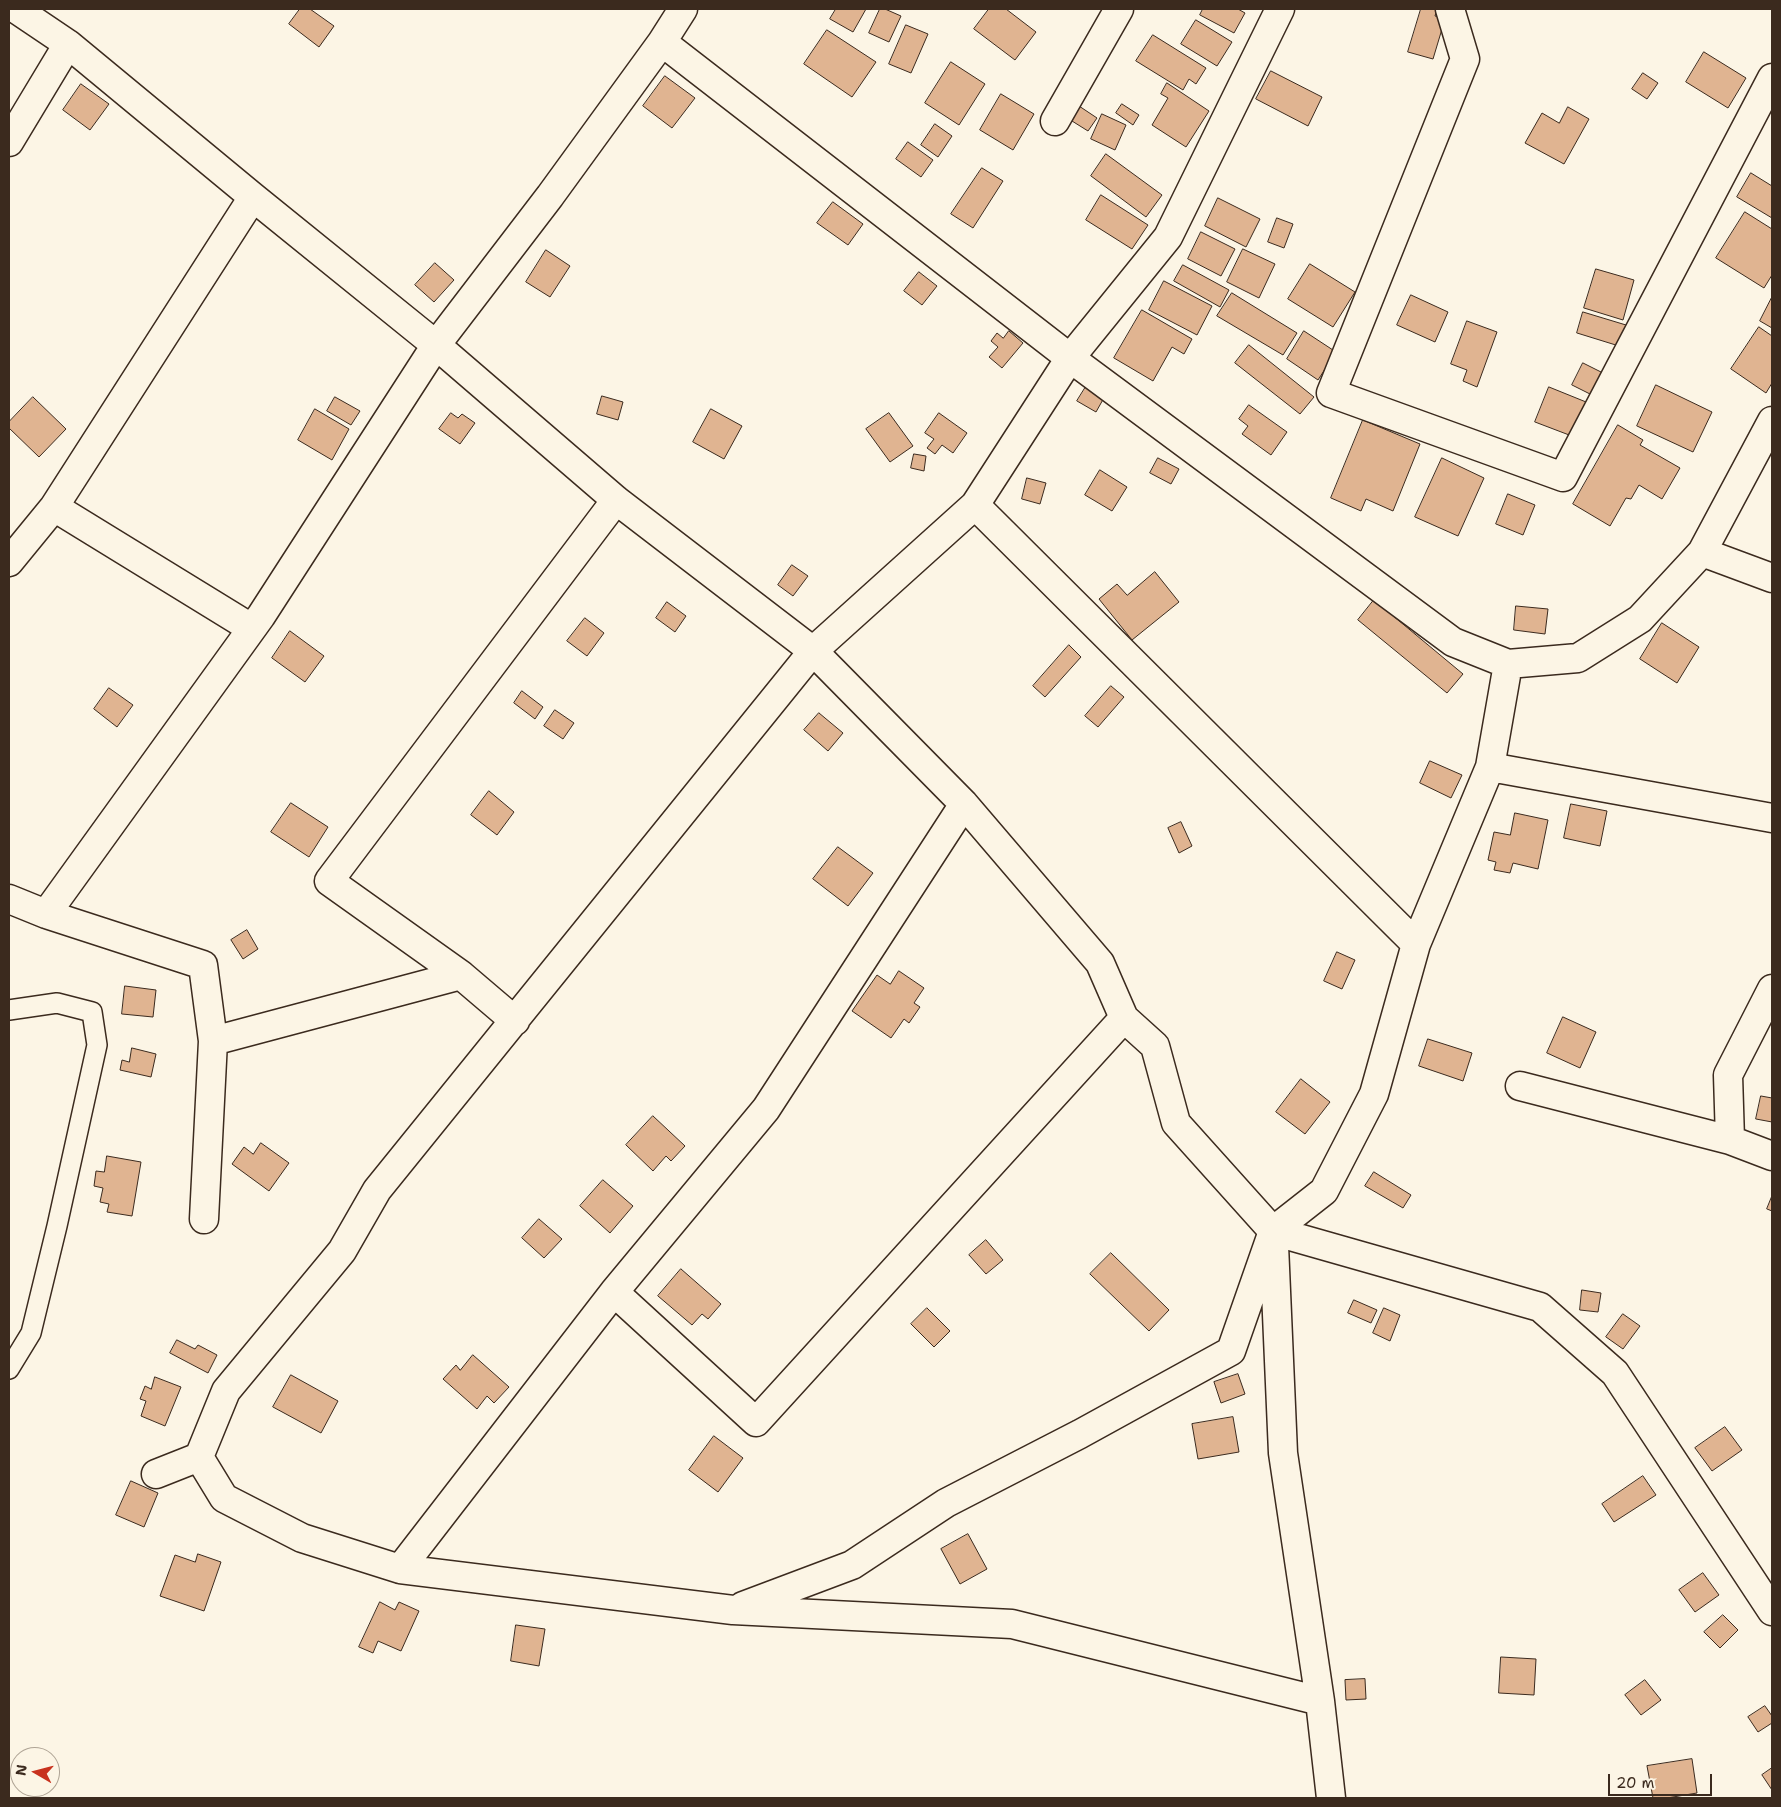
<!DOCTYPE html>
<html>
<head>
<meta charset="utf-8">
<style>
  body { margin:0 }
  #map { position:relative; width:1781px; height:1807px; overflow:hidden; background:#fcf5e5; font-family:"Shantell Sans",sans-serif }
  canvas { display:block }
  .frame { position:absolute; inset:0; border:10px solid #3b2a1e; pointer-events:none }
  .north { position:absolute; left:10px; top:1747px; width:50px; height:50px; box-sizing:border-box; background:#fcf5e5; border:1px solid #afa495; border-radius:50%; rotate:278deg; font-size:14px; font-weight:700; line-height:20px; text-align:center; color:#3b2a1e }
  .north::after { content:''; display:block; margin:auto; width:18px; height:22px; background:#c8321e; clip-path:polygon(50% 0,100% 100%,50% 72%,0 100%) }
  .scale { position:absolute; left:1608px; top:1774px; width:104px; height:22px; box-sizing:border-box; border:2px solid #3b2a1e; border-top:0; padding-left:6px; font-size:15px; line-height:18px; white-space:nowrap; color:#3b2a1e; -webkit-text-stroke:4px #fcf5e5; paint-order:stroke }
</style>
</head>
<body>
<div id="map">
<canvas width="1781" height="1807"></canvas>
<div class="frame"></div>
<div class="north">N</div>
<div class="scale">20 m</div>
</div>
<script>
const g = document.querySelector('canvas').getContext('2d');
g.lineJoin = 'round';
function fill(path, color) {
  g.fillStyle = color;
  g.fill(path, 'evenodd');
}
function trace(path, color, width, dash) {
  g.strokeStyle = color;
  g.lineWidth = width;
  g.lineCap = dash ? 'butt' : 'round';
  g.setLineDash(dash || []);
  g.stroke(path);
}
const building = new Path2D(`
  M300 9H310L334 26 319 47 289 24Z
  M836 9H866L853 32 830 19Z
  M880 9H885L901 16 889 42 869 33Z
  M989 9H1006L1036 32 1015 60 974 29Z
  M1203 9H1238L1245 13 1234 33 1200 15Z
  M1421 9H1437L1435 16 1445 19 1433 59 1408 52Z
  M1196 20 1232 42 1217 66 1181 44Z
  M906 25 928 34 911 73 889 64Z
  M827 30 876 62 852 97 804 64Z
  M1153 35 1206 68 1196 84 1189 79 1183 90 1136 61Z
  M1704 52 1746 78 1728 108 1686 82Z
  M951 62 985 84 959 125 925 103Z
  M1271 71 1322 97 1308 126 1256 99Z
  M1643 73 1658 83 1647 99 1632 89Z
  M665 76 695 98 672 128 643 106Z
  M1167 83 1209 111 1186 147 1152 125 1168 98 1161 94Z
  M81 84 109 104 90 130 63 110Z
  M1001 94 1034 114 1013 150 980 130Z
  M1073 102 1097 118 1088 131 1064 116Z
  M1122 104 1139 115 1133 125 1116 113Z
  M1568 107 1589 119 1564 164 1525 143 1542 113 1559 123Z
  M1102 114 1126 125 1115 150 1091 139Z
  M935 124 952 136 938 157 921 145Z
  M908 142 933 160 921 177 896 159Z
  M1106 154 1162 195 1146 217 1091 176Z
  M982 168 1003 181 973 228 951 214Z
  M1751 173 1772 186V218L1737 197Z
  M1101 195 1148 225 1132 249 1086 220Z
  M1218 198 1260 219 1246 247 1205 226Z
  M833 202 863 224 848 245 817 223Z
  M1745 212 1772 229V275L1764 288 1716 258Z
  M1277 218 1293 224 1284 248 1268 242Z
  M1201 232 1235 249 1221 276 1188 259Z
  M1243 249 1275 264 1259 298 1227 282Z
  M546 250 570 266 550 297 526 282Z
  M435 263 454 280 434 302 415 285Z
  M1310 264 1355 292 1333 327 1288 299Z
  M1183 265 1229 290 1220 307 1174 281Z
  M1596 269 1634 280 1623 320 1584 308Z
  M919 272 937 286 922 305 904 291Z
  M1164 281 1212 306 1197 335 1149 310Z
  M1232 293 1297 333 1283 355 1217 316Z
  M1411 295 1448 312 1435 342 1397 325Z
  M1772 297V328L1760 321Z
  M1142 310 1192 339 1184 354 1172 347 1153 381 1114 358Z
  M1583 312 1626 325 1619 346 1577 333Z
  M1467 321 1497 332 1477 387 1463 381 1467 370 1451 364Z
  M1759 327 1772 336V383L1766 393 1731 369Z
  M1009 331 1023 343 1002 368 989 357 998 347 991 341 997 333 1003 338Z
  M1304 331 1336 352 1318 380 1287 359Z
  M1249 345 1314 397 1300 414 1235 363Z
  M1583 363 1603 373 1592 395 1572 385Z
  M1087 385 1105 396 1096 412 1077 401Z
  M1656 385 1712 412 1693 452 1637 426Z
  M1549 387 1591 404 1577 438 1535 422Z
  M602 396 623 402 618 420 597 414Z
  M33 397 66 429 39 457 9 428V422Z
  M335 397 360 411 351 425 327 411Z
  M1249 405 1287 432 1271 455 1242 434 1248 426 1239 419Z
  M315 409 349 429 332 460 298 440Z
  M711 409 742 426 724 459 693 442Z
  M451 413 458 418 462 414 475 423 460 444 439 429Z
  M889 413 913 446 890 462 866 429Z
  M939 413 967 433 953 453 942 445 935 454 927 448 934 439 925 433Z
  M1363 420 1420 444 1393 511 1366 499 1361 511 1331 498Z
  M1618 425 1643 440 1640 445 1680 468 1662 499 1639 485 1631 499 1626 498 1610 526 1573 504Z
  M914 454 926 456 924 471 911 468Z
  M1158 458 1179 469 1171 484 1150 473Z
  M1442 458 1484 478 1458 536 1415 517Z
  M1100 470 1127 487 1112 511 1085 495Z
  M1027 478 1046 483 1040 504 1022 499Z
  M1508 494 1535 505 1523 535 1496 524Z
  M792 565 808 576 793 596 778 585Z
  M1155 572 1179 602 1132 640 1099 599 1117 584 1127 595Z
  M1374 600 1463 674 1447 693 1358 620Z
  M667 602 686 616 675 632 656 618Z
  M1516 606 1548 609 1545 634 1514 630Z
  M585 618 604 633 587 656 567 641Z
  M1662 623 1699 647 1677 683 1640 659Z
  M290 631 324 656 305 682 272 658Z
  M1069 645 1081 657 1045 697 1033 686Z
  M1111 686 1124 697 1098 727 1085 716Z
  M109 688 133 705 117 727 94 709Z
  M522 691 543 707 535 719 514 703Z
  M555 710 574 723 563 739 544 726Z
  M819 713 843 733 828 751 804 730Z
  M1430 761 1462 775 1451 798 1420 783Z
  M489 791 514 812 497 835 471 815Z
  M291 803 328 827 309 857 271 832Z
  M1571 804 1607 811 1600 846 1564 838Z
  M1515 813 1548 820 1538 869 1513 863 1510 873 1494 870 1496 862 1488 860 1494 832 1510 835Z
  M1181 822 1192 846 1179 853 1168 828Z
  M838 847 873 873 848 906 813 879Z
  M247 930 258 949 243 959 231 940Z
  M1337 952 1355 960 1342 989 1324 981Z
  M899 971 924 988 914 1003 920 1007 909 1023 904 1019 891 1038 852 1011 877 975 890 984Z
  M125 986 156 990 153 1017 122 1014Z
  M1563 1017 1596 1032 1580 1068 1547 1053Z
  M1428 1039 1472 1053 1463 1081 1419 1066Z
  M132 1048 156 1054 151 1077 120 1070 122 1060 129 1062Z
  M1301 1079 1330 1102 1305 1134 1276 1112Z
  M1761 1096 1772 1098V1122L1756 1119Z
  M653 1116 685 1146 671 1161 666 1156 653 1171 626 1145Z
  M261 1143 289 1163 269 1191 232 1164 244 1147 253 1154Z
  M107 1156 141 1162 132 1216 107 1212 109 1204 100 1202 103 1188 94 1186 96 1171 104 1172Z
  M1374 1172 1411 1195 1403 1208 1365 1186Z
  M603 1180 633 1206 610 1233 580 1206Z
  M1772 1196V1211L1767 1209Z
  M539 1219 562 1239 544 1258 522 1238Z
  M986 1240 1003 1260 986 1274 969 1255Z
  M1111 1253 1169 1310 1149 1331 1090 1274Z
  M681 1269 721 1304 708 1319 702 1314 692 1325 658 1296Z
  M1582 1290 1601 1293 1598 1312 1580 1310Z
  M1354 1300 1377 1310 1371 1323 1348 1313Z
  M927 1308 950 1331 934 1347 911 1324Z
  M1384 1308 1400 1315 1390 1341 1373 1333Z
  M1623 1314 1640 1326 1623 1349 1606 1337Z
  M177 1340 195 1349 198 1345 217 1355 208 1373 170 1353Z
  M473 1355 509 1387 494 1403 487 1396 477 1409 443 1379 456 1365 460 1370Z
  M1238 1374 1245 1394 1221 1403 1214 1382Z
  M291 1375 338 1401 321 1433 273 1407Z
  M155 1377 181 1387 165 1426 141 1416 146 1401 140 1399 145 1386 151 1389Z
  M1233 1417 1239 1452 1198 1459 1192 1424Z
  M1725 1427 1742 1450 1712 1471 1695 1448Z
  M714 1436 743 1458 718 1492 689 1470Z
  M1643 1476 1656 1495 1614 1522 1602 1504Z
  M131 1481 158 1493 144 1527 116 1515Z
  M968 1534 987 1569 960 1584 941 1549Z
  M198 1554 221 1562 204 1611 160 1596 175 1555 195 1562Z
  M1703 1573 1719 1595 1695 1612 1679 1590Z
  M380 1602 395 1610 399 1602 419 1611 401 1651 378 1641 373 1653 359 1647Z
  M1723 1615 1738 1630 1720 1648 1704 1632Z
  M516 1625 545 1629 539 1666 511 1661Z
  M1501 1657 1536 1659 1534 1695 1499 1693Z
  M1365 1679 1366 1699 1346 1700 1345 1680Z
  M1645 1680 1661 1700 1641 1715 1625 1695Z
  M1765 1706 1772 1716V1723L1758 1732 1748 1717Z
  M1692 1759 1697 1793 1667 1798H1653L1647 1766Z
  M1772 1768V1790L1762 1775Z`);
fill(building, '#e0b491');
trace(building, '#3b2a1e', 1);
const lane = new Path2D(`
  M9 1010 57 1003 92 1012 97 1045 57 1226 31 1333 9 1369`);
const street = new Path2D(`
  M16 9 68 44 253 197 436 345 616 500 813 651 964 804 1100 963 1124 1018 1155 1046 1176 1123 1273 1231 1540 1307 1615 1373 1772 1611
  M1280 9 1168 237 1070 358 975 505 813 651 377 1190 342 1251 226 1391 199 1457 224 1498 302 1538 400 1569 733 1610 1012 1624 1320 1701
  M1450 9 1465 59 1331 393 1563 477 1772 78
  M662 42 1070 358 1453 642 1508 664 1578 658 1640 619 1702 552 1772 421
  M1055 121 1119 9
  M9 142 68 44
  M975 505 1416 944
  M54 507 251 628
  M1702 552 1772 578
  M9 562 54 507 253 197
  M1490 767 1772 818
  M9 899 46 914 203 965 213 1041 461 975 515 1021
  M46 914 261 616 436 345 550 196 662 42 683 9
  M461 975 329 881 616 500
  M1520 1086 1730 1140 1772 1156
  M1730 1140 1728 1075 1772 989
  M204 1219 213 1041
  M1274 1245 1283 1453 1320 1701 1331 1798
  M614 1292 756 1422 1124 1018
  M156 1474 199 1457
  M400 1569 614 1292 766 1109 964 804
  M743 1606 852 1565 946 1503 1080 1434 1231 1351 1273 1231 1324 1191 1374 1094 1416 944 1490 767 1508 664`);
trace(lane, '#3b2a1e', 22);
trace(street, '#3b2a1e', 31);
trace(lane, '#fcf5e5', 19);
trace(street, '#fcf5e5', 28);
</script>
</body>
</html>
